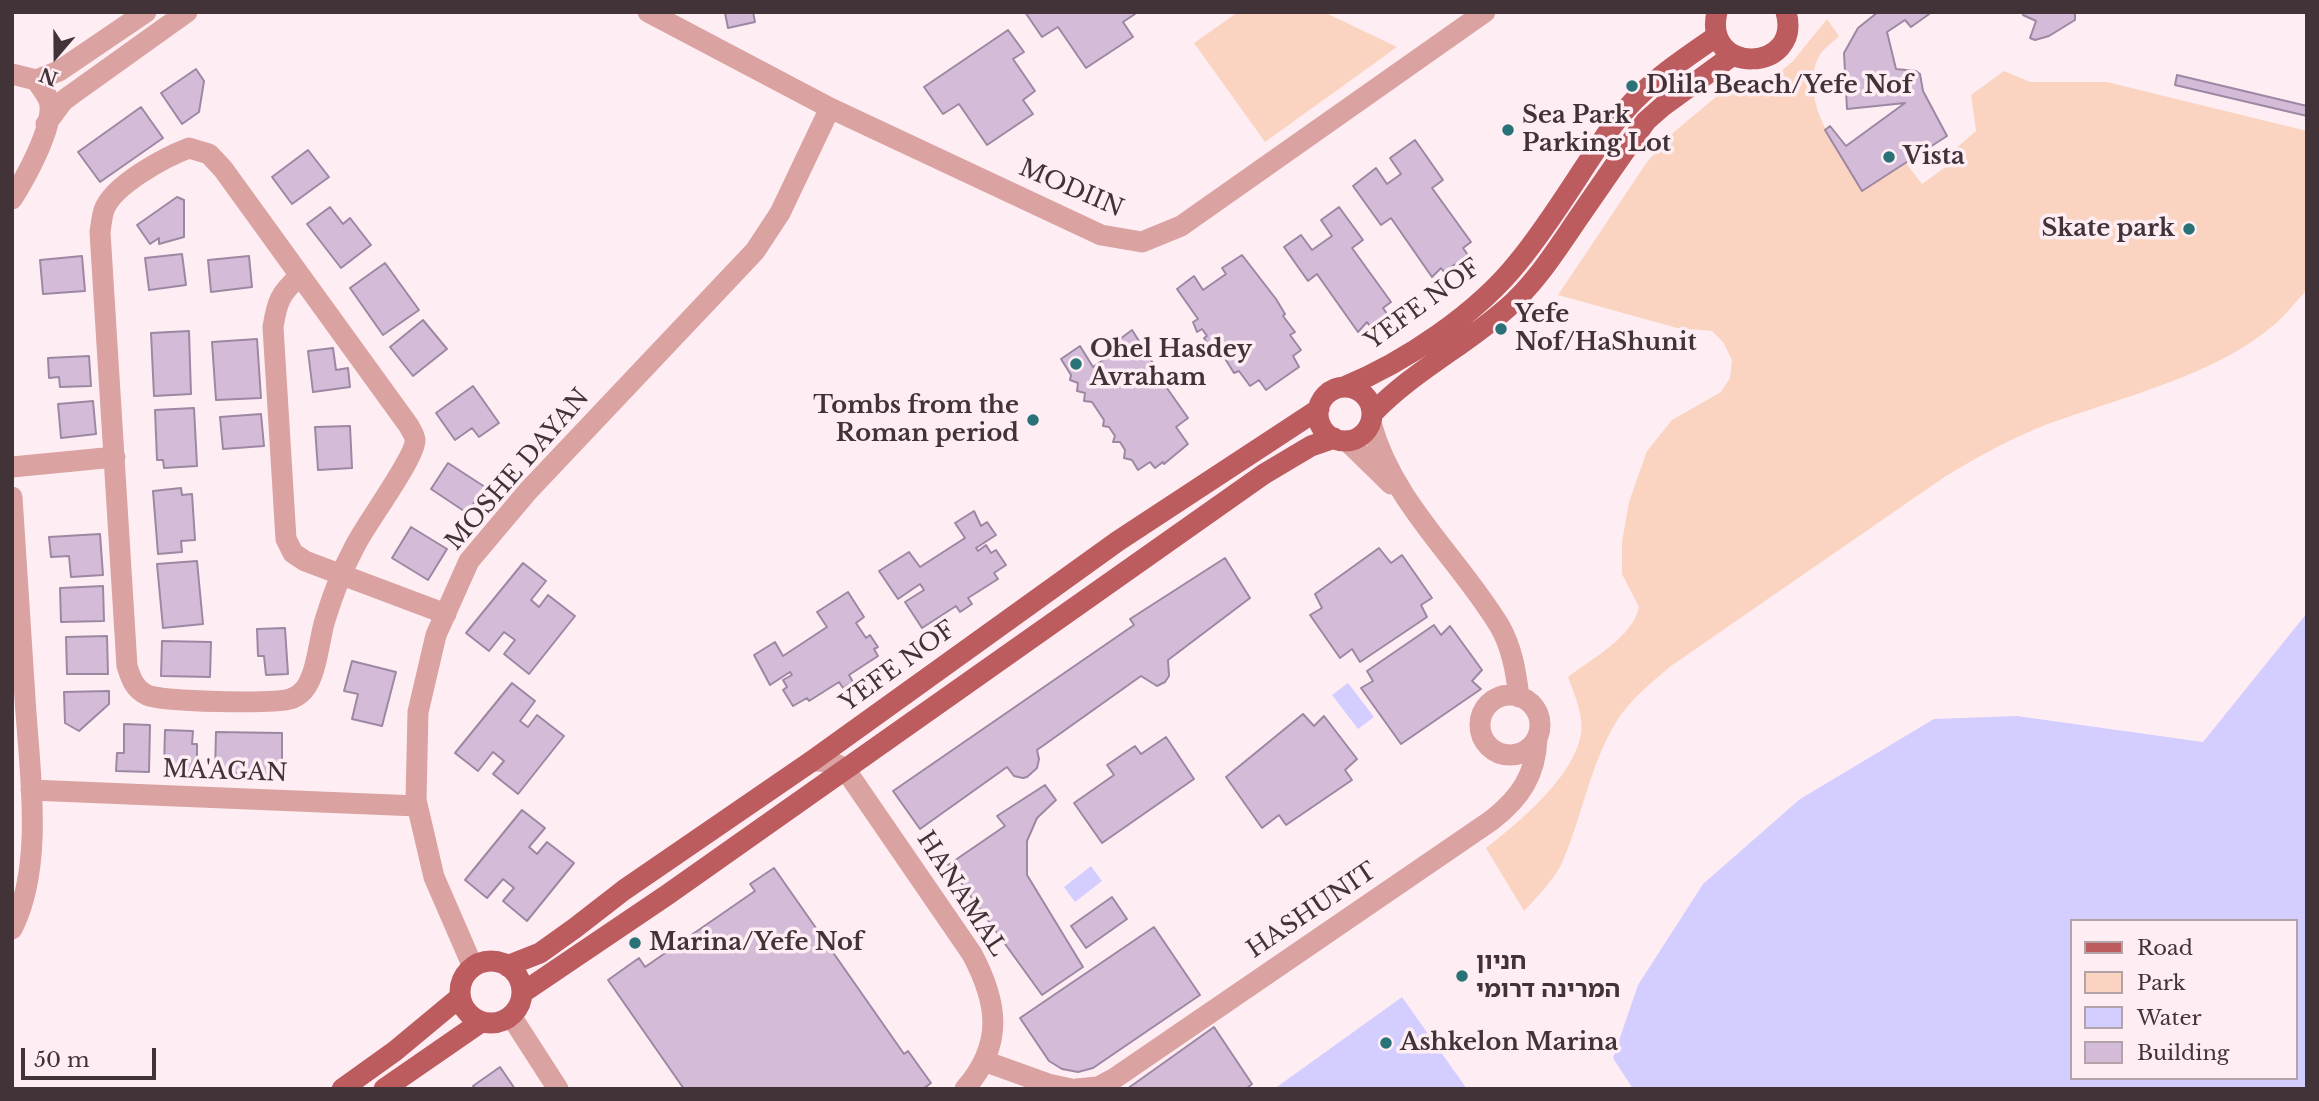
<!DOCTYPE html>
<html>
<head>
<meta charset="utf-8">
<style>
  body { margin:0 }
  #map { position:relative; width:2319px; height:1101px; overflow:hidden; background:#feeef4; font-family:"Libre Baskerville",serif }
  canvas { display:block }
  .frame { position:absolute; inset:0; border:14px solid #423339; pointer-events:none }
  .legend { position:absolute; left:2070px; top:919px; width:228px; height:161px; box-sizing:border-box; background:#feeef4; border:2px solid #b3a3a9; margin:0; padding:9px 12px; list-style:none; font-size:21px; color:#423339 }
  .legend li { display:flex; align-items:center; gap:14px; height:35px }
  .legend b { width:35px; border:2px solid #b3a3a9 }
  .north { position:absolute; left:21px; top:21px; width:70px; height:70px; -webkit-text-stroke:5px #feeef4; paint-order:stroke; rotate:200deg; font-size:19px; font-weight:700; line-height:28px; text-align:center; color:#423339 }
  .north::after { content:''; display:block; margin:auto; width:24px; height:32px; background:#423339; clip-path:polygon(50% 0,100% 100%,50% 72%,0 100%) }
  .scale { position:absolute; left:21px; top:1048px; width:135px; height:32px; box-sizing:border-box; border:4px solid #423339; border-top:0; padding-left:9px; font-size:21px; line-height:24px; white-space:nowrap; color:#423339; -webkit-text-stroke:5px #feeef4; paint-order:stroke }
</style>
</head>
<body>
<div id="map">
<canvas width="2319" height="1101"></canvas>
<div class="frame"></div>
<ul class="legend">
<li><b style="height:9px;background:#bc5c5f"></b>Road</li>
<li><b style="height:19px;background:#fad4c0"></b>Park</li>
<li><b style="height:19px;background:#d4cdff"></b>Water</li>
<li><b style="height:19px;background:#d4bcd9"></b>Building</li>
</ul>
<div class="north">N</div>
<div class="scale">50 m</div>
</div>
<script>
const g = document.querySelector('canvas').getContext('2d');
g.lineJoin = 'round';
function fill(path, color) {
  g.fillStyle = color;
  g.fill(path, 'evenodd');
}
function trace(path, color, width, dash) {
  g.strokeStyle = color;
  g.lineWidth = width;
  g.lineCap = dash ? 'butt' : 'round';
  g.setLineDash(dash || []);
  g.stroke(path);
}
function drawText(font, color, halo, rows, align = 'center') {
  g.font = font + ' "Libre Baskerville","Noto Sans Hebrew",serif';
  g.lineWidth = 7;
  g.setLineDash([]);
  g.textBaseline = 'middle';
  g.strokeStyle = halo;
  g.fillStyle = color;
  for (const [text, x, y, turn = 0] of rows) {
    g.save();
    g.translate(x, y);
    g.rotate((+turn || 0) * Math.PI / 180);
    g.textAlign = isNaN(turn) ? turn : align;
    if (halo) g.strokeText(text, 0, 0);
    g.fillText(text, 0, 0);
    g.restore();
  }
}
fill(new Path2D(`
  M1238 12H1324L1397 47 1265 142 1194 43Z
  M1827 19 1839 36C1833 42 1823 49 1819 56 1797 99 1839 152 1861 186H1869L1906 163 1922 184 1955 160 1953 151 1976 131 1971 95 2004 71 2030 82H2107L2307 131V290C2296 301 2286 315 2274 325 2216 375 2120 398 2048 424 2011 438 1977 457 1943 478L1671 666C1651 683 1628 701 1615 724 1589 767 1582 819 1561 865 1552 882 1537 897 1524 911L1486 848C1519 822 1573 778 1581 734 1584 716 1574 693 1568 677 1592 658 1632 638 1639 607L1622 574V542L1629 502 1647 451 1672 420 1721 392 1730 378 1732 360 1723 342 1712 331 1677 328 1558 295 1647 162 1674 132 1717 96 1780 72 1793 61Z`), '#fad4c0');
fill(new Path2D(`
  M2307 613V1089H1633L1613 1058 1638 985 1703 884 1800 799 1934 719 2017 716 2203 742ZM2072 921H2296V1078H2072Z
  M1348 683 1374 717 1358 729 1332 695Z
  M1091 866 1102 881 1075 902 1064 887Z
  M1402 997 1467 1089H1274Z`), '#d4cdff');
const building = new Path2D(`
  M753 12 755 22 728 28 725 13Z
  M1025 12H1134L1135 14 1123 22 1133 37 1086 68 1058 27 1042 37Z
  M1878 12H1932L1911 27 1905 20 1887 32 1896 69 1916 71 1920 74 1923 91 1947 136 1862 191 1825 130 1830 126 1846 146 1905 103 1847 109 1844 53 1858 28Z
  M2024 12H2075V20L2049 36 2035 40 2030 38 2036 21 2023 15Z
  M1008 30 1024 52 1013 59 1035 91 1023 100 1033 114 987 145 959 104 943 114 924 87Z
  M196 69 204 81 199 112 182 124 161 93Z
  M2177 75 2307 106V116L2175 85Z
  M141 107 163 138 100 182 78 152Z
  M1415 140 1443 180 1432 188 1471 242 1463 248 1468 255 1444 272 1441 268 1432 277 1391 218 1381 225 1353 186 1376 168 1387 184 1401 174 1390 158Z
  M308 150 329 177 292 204 272 177Z
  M177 197 184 200V237L159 244V238L150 244 137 225Z
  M330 207 343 224 350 218 371 245 341 268 307 224Z
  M1339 207 1363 240 1352 248 1391 302 1383 308 1388 315 1371 328 1367 322 1358 332 1317 274 1308 281 1284 247 1301 235 1312 250 1332 236 1321 220Z
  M182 254 186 285 149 290 145 258Z
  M1242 255 1276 299 1285 314 1283 316 1295 332 1290 335 1301 350 1293 356 1299 367 1266 390 1259 380 1250 386 1239 371 1234 373 1224 357 1222 359 1212 345 1209 346 1204 338 1207 336 1202 329 1197 332 1193 322 1198 319 1177 289 1194 276 1203 290 1226 274 1222 268Z
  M82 256 85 291 43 294 40 260Z
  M249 256 252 287 211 292 208 260Z
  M385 263 419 310 383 335 350 288Z
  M423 320 447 349 413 376 390 347Z
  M1132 330 1153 363 1150 364 1188 418 1176 427 1188 444 1164 464 1163 462 1155 468 1150 462 1138 470 1132 460 1124 458 1125 450 1120 442H1113L1115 436 1109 427 1103 426 1104 420 1092 402 1084 401 1085 393 1077 391 1078 383 1070 380 1071 375 1061 359 1080 346 1093 367 1116 351 1112 345Z
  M189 331 191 394 154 396 151 333Z
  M257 339 261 398 216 400 212 342Z
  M333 348 336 370 348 368 350 387 313 392 308 351Z
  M89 356 91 386 60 387 59 377 49 378 48 358Z
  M473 386 499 423 479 437 472 428 455 440 436 413Z
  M93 401 96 434 61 438 58 404Z
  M194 408 197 466 164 468 163 460H157L155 410Z
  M261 414 264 446 223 449 220 417Z
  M350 426 352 468 318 470 315 427Z
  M448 463 485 487 467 513 431 489Z
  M181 488 182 495 192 494 195 540 181 541 182 552 158 554 153 491Z
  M974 511 981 526 987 522 996 535 976 548 978 551 986 545 991 553 996 550 1006 565 994 573 998 579 968 598 972 604 960 612 956 606 922 628 905 602 924 590 920 584 898 599 879 571 909 552 920 567 965 538 955 523Z
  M411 527 447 549 428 580 392 558Z
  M100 534 103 575 71 577 69 556 51 557 49 537Z
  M1379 548 1391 563 1402 555 1432 598 1421 605 1427 617 1360 662 1352 649 1340 658 1310 615 1322 608 1315 594Z
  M1225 558 1250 598 1168 660 1169 676 1165 682 1157 686 1141 676 1037 750 1039 759 1037 768 1027 777 1023 778 1014 776 1007 767 920 829 893 791 1134 625 1130 619Z
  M197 561 203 624 163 628 157 564Z
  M523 563 546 581 531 600 539 607 548 595 575 616 529 674 504 654 515 640 504 632 489 651 466 633Z
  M103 586 104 621 61 622 60 588Z
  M848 592 864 617 856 623 866 638 870 635 878 647 874 649 878 656 849 675 853 682 843 688 839 682 809 701 807 698 793 706 783 690 787 687 783 680 792 675 790 672 770 685 754 655 775 642 783 656 827 627 817 612Z
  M1434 625 1441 635 1450 626 1482 670 1472 681 1481 689 1401 744 1361 688 1373 681 1367 671Z
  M285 628 288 674 266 675 264 656H258L257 629Z
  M107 636 108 674H67L66 637Z
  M162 641 211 642 210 677 161 676Z
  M352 661 396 672 382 726 352 719 358 694 344 691Z
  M512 683 535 701 520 721 528 727 537 715 564 736 518 794 493 774 504 761 493 752 478 771 455 753Z
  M109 691V704L79 731 65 723 64 692Z
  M1303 714 1314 726 1324 716 1357 759 1345 770 1352 780 1286 825 1279 815 1262 828 1226 777Z
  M124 724 150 725 149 772 116 771 117 753H124Z
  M165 730 193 731 192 744H197V771L164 770Z
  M216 732 282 733V774L215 773Z
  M1166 737 1194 779 1102 843 1074 803 1114 775 1107 765 1135 746 1141 754Z
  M1045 785 1056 800 1037 818 1027 841V875L1083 967 1042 995 948 865 1005 826 997 816Z
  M522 810 545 828 529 847 537 854 547 842 574 863 527 921 503 901 514 888 503 879 487 898 465 880Z
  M774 868 904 1054 908 1051 931 1083 923 1089H684L608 980 639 958 645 967 755 891 750 884Z
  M1112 897 1127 919 1086 948 1071 926Z
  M1154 927 1200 995 1093 1068 1078 1072 1062 1069 1049 1061 1020 1018Z
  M1214 1027 1252 1084 1246 1089H1127Z
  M500 1067 515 1089H476L473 1086Z`);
fill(building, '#d4bcd9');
trace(building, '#9d87a2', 2);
trace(new Path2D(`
  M648 12 830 108 1101 235 1142 242 1181 226 1485 12
  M12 74 36 80C41 88 49 96 50 105 52 130 25 179 12 199
  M36 80 59 71 146 12
  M46 124 63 101 71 95 187 12
  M189 148 209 154 223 169 409 426C411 430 415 436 415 440 416 457 365 525 355 546 342 570 333 594 325 620 319 639 317 676 303 691 300 694 294 698 290 699 273 704 161 702 147 695 134 689 131 678 127 666L100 232C101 225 102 216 104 210 113 185 165 157 189 148Z
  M300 276C280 293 277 302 273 327L286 539 293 553 305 561 446 614
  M1371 423C1393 503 1457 556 1499 625 1512 647 1516 672 1519 697
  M1347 441 1391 484
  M12 467 115 457
  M12 497C16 564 21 631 25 698 29 768 45 865 12 929
  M1480 725a30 30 0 1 1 60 0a30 30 0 1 1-60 0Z
  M812 761C825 761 834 762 845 769L972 954C998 1003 1004 1044 965 1089
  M31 790 417 806
  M473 967 434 877 416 800 418 712 436 635 469 561 528 491 755 251 780 213 830 108
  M511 1016 558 1089
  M984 1061 1048 1084 1071 1089
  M1076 1089 1098 1087 1115 1078 1492 820C1520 798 1536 775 1537 738`), '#daa3a2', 21);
trace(new Path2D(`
  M1717 12C1702 76 1803 73 1786 12
  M1344 387C1405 362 1478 313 1519 261 1554 218 1581 170 1613 125 1641 87 1679 62 1717 36
  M1318 414a27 27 0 1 1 54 0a27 27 0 1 1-54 0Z
  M1372 414C1412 372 1464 346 1506 309 1536 283 1557 249 1579 217 1601 185 1623 153 1646 121L1663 106 1733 55
  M460 992a31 31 0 1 1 62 0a31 31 0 1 1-62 0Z
  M507 966 540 953 575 928 624 890 812 761 1118 541 1319 409
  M522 993 667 895 1264 474 1311 446 1334 438
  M342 1089 395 1051 460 997
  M384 1089 481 1022`), '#bc5c5f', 21);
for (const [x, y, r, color] of [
  [1632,86,7,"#287278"],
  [1508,130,7,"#287278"],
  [1889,157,7,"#287278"],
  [2189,229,7,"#287278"],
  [1501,329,7,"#287278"],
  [1076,364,7,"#287278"],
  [1033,420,7,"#287278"],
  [635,943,7,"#287278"],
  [1462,976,7,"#287278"],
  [1386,1043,7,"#287278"]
]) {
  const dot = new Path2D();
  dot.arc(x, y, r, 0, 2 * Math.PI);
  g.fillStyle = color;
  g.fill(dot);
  trace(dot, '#feeef4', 2.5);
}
drawText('bold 24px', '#423339', '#feeef4', [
  ["Dlila Beach/Yefe Nof",1646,86],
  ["Sea Park",1522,116],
  ["Parking Lot",1522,144],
  ["Vista",1903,157],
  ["Skate park",2175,229,"right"],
  ["Yefe",1515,315],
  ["Nof/HaShunit",1515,343],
  ["Ohel Hasdey",1090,350],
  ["Avraham",1090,378],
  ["Tombs from the",1019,406,"right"],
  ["Roman period",1019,434,"right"],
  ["Marina/Yefe Nof",649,943],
  ["חניון",1476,962],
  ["המרינה דרומי",1476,990],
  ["Ashkelon Marina",1400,1043]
], 'left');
drawText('24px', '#423339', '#feeef4', [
  ["MODIIN",1071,189,23],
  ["YEFE NOF",1423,305,-36],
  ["MOSHE DAYAN",518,470,-49],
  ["YEFE NOF",898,667,-36],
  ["MA'AGAN",225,772,2],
  ["HANAMAL",961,894,57],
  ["HASHUNIT",1312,911,-34]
]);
</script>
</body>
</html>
